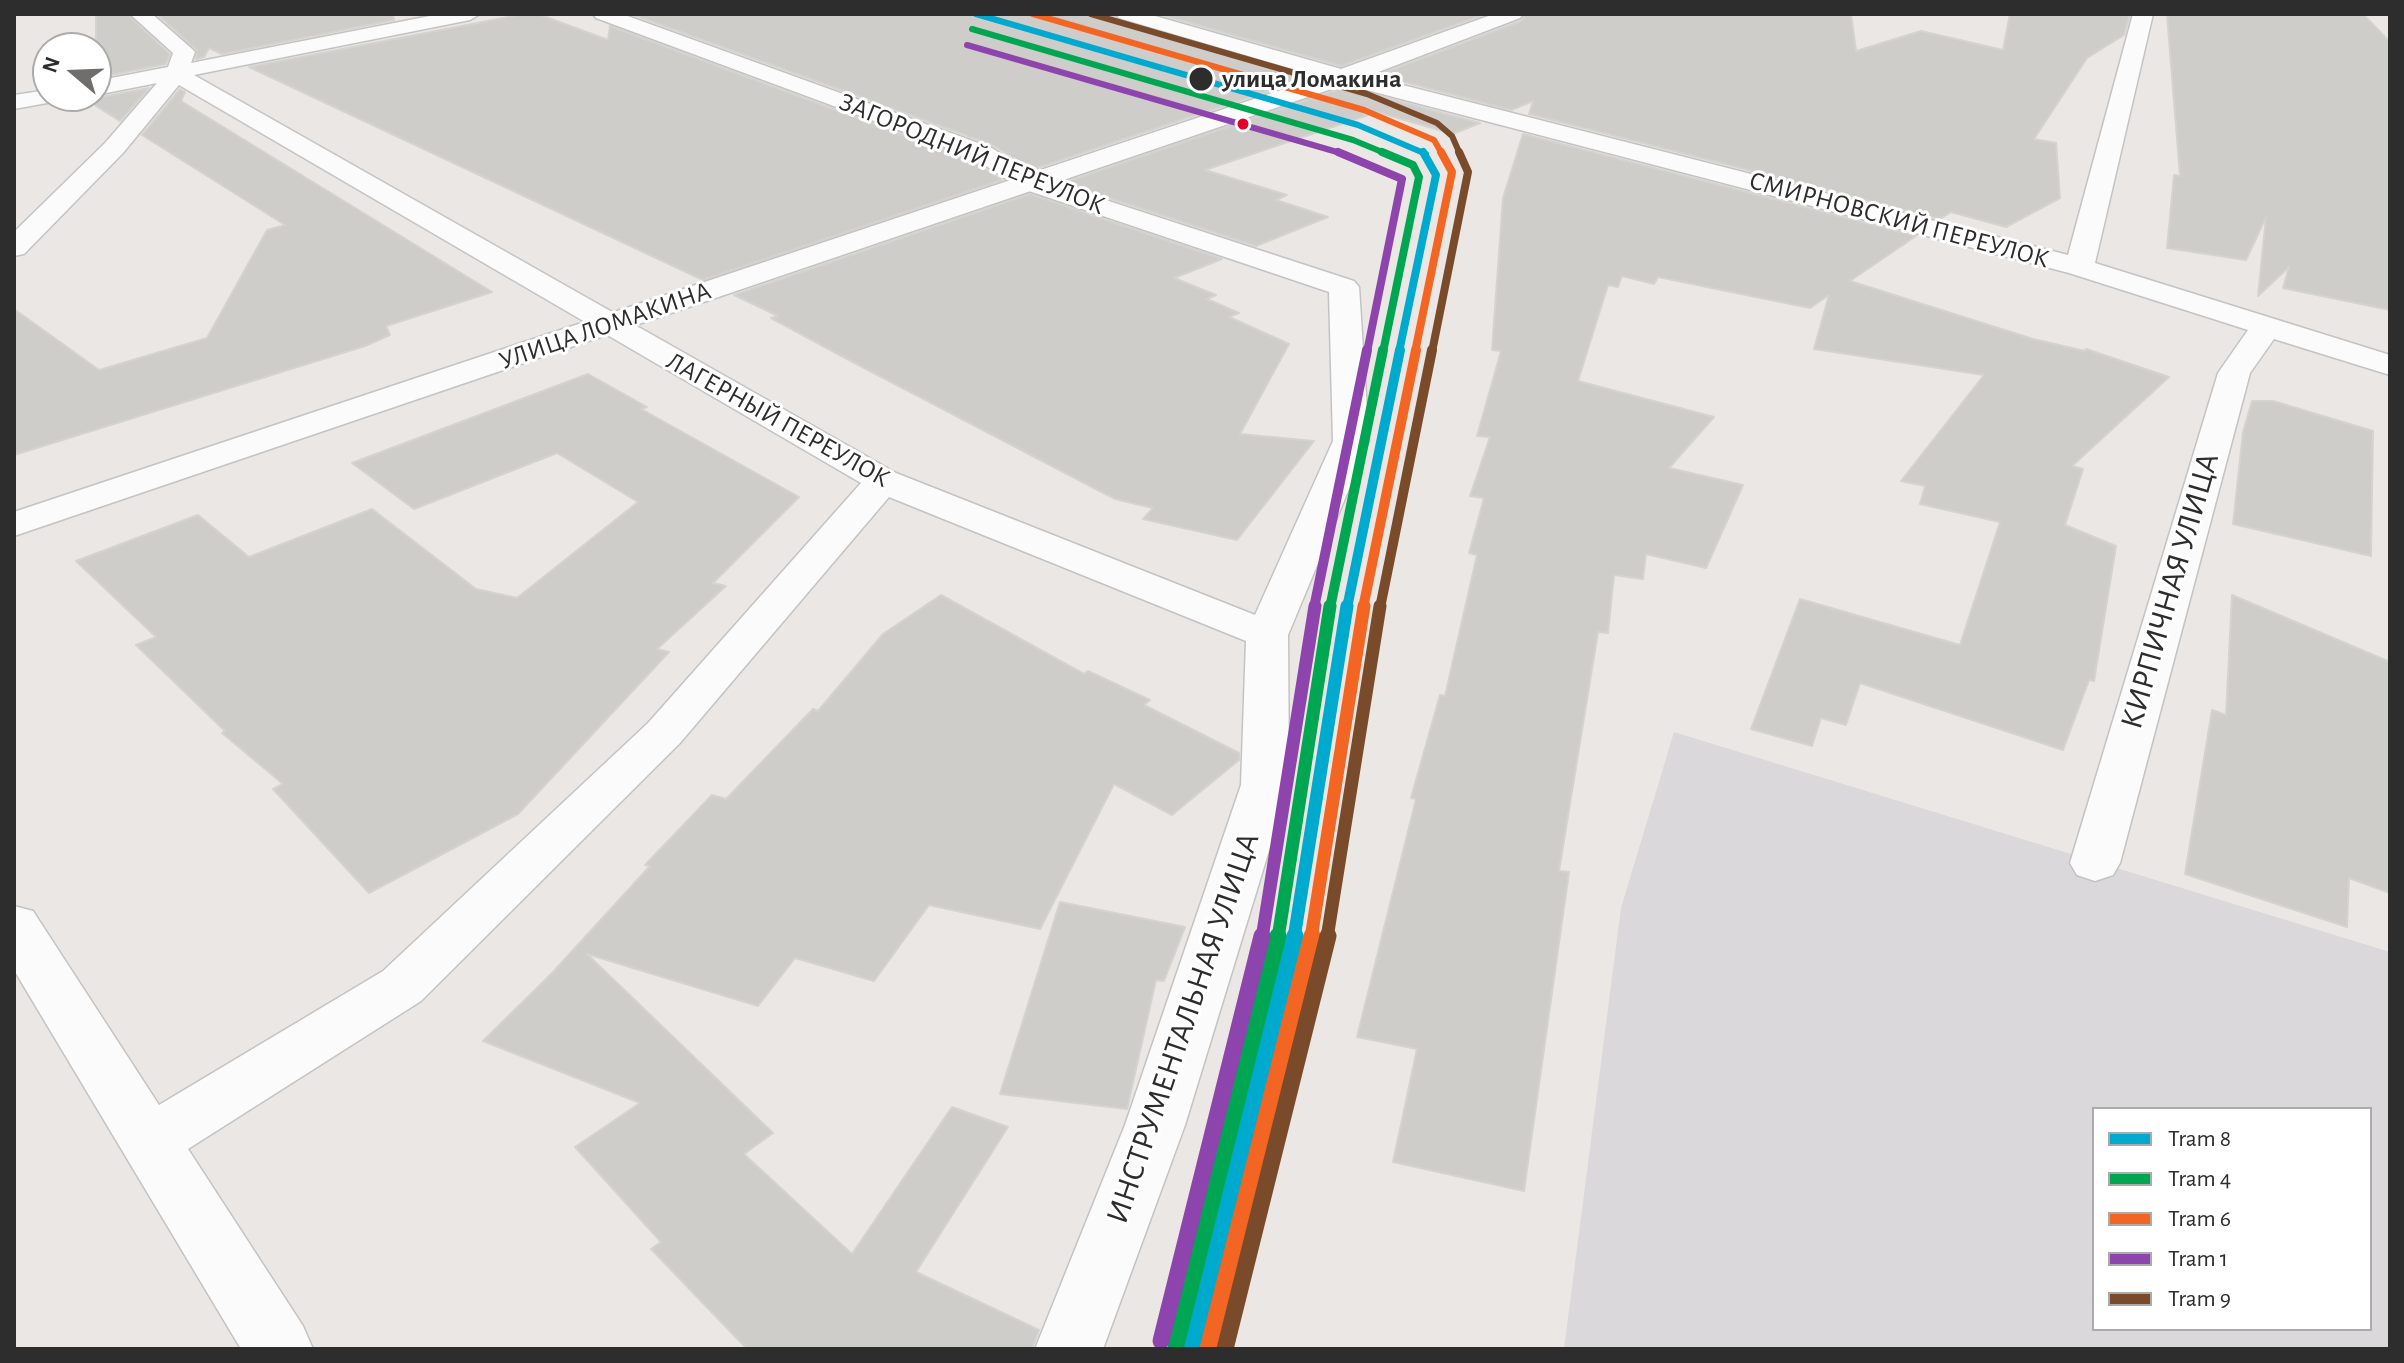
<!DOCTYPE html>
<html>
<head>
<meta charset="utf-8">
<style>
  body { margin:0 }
  #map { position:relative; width:2404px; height:1363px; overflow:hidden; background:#eae7e4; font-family:"Alegreya Sans",sans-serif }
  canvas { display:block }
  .frame { position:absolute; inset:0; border:16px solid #2d2d2d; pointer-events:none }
  .legend { position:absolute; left:2092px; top:1107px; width:280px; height:224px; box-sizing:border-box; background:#fff; border:2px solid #ababab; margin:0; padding:10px 14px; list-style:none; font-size:24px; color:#2d2d2d }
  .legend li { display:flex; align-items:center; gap:16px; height:40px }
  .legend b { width:40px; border:2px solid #ababab }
  .north { position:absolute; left:32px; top:32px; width:80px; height:80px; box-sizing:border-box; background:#fff; border:2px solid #ababab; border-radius:50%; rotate:289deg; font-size:22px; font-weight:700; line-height:32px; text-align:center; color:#2d2d2d }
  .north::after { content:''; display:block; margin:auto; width:28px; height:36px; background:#6f6e6d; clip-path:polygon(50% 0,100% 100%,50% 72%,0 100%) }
</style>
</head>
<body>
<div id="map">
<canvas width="2404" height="1363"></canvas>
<div class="frame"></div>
<ul class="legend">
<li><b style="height:10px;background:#00a9ce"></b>Tram 8</li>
<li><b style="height:10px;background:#00a651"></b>Tram 4</li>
<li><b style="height:10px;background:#f26522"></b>Tram 6</li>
<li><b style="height:10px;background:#8e44ad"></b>Tram 1</li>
<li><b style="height:10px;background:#7a4b2a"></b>Tram 9</li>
</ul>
<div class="north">N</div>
</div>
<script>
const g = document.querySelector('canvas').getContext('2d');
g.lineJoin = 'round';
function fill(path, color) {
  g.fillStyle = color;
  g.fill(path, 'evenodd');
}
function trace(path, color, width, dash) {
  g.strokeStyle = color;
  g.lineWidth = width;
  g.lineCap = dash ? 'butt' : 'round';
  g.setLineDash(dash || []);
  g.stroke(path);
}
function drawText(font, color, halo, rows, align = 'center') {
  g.font = font + ' "Alegreya Sans",sans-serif';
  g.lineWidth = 6;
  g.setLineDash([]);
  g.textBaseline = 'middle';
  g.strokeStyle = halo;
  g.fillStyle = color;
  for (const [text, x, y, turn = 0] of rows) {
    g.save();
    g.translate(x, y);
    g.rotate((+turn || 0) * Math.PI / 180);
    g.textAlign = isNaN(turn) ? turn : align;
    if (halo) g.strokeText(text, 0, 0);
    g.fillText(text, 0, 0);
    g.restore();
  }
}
fill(new Path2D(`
  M1674 732 2390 952V1349H1564L1621 908ZM2094 1109H2370V1329H2094Z`), '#dbd8db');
const building = new Path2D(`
  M96 14H127L170 54 166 64 96 78Z
  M157 14H393L394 20 222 54 209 48 204 57 196 59 197 50Z
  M524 14H538L608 40 610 26 973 161 1002 180 703 280 249 67Z
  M631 14H1113L1118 21 1310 77 1031 170 993 145Z
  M1159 14H1485L1341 66Z
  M1526 14H1851L1856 51 1921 31 2003 50 2010 14H2130L2124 35 2087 58 2034 139 2056 143 2060 198 2006 227 1951 212 1940 219 1529 114 1533 101 1511 110 1378 75 1521 21Z
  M2167 14H2363L2390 42V310L2283 288 2289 267 2258 296 2266 217 2246 260 2167 248 2174 175 2180 176Z
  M1345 87 1480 123 1453 134 1377 112 1205 170 1287 195 1276 200 1328 217 1256 246 1063 183Z
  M149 88 120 121 96 106V98Z
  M180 89 185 92 181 101 492 292 386 326 390 335 365 346 14 455V309L99 370 207 338 267 230 285 225 142 135Z
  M1523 134 1916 236 1850 281 2033 339 2085 351 2086 349 2169 377 2072 466 2083 469 2065 525 2116 546 2094 681 2089 680 2063 750 1860 683 1846 725 1821 718 1812 746 1751 729 1800 599 1960 645 2000 522 1920 504 1925 486 1901 481 1984 375 1814 349 1829 295 1810 308 1658 277 1654 284 1622 276 1618 287 1608 285 1578 381 1714 417 1669 468 1743 485 1706 568 1646 554 1643 579 1614 575 1608 633 1598 632 1559 871 1569 872 1524 1191 1393 1162 1417 1049 1357 1037 1416 799 1411 798 1440 695 1445 696 1477 555 1469 553 1484 498 1470 496 1490 437 1477 436 1501 351 1492 350 1503 198Z
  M1030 194 1222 259 1174 278 1216 295 1207 299 1239 313 1229 317 1289 344 1240 434 1314 441 1237 540 1143 519 1153 508 1115 499 847 359 771 318 778 316 734 295Z
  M588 374 647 407 641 409 799 497 713 583 726 586 657 649 669 652 518 814 369 893 273 789 283 784 222 733 225 731 136 645 156 637 76 561 198 515 249 557 372 509 476 589 517 598 638 502 557 453 414 509 352 463Z
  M2252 401H2273L2373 431 2371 556 2233 524 2243 432Z
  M941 595 1084 674 1088 671 1150 700 1144 705 1239 753V760L1172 815 1114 784 1040 929 929 905 874 981 795 958 758 1006 587 954 773 1133 744 1154 852 1254 952 1107 1008 1127 916 1272 1039 1330 1032 1349H747L651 1249 661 1242 575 1147 640 1103 483 1041 553 972 650 866 645 865 712 795 726 799 813 709 818 711 883 634Z
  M2232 595 2390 662V893L2349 878 2347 927 2185 874 2212 710 2226 715Z
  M1060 902 1185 927 1164 981 1156 980 1127 1109 1000 1094Z`);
fill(building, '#cfcdca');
trace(building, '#d5d3d0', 2);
const street = new Path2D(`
  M130 14H152L191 48 195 52 191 63 440 14H480L470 20 194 75 896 473 1255 615 1333 441 1329 292 1020 188 974 158 596 18 593 14H622L992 148 1038 178 1354 281 1359 287 1369 441 1288 635 1289 785 1185 1125 1103 1349H1035L1125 1125 1241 785 1246 641 889 497 680 743 421 1001 188 1149 303 1326 313 1349H241L14 970V906L33 911 159 1105 383 971 648 723 861 483 179 85 123 153 24 254 14 256V232L105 143 157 83 96 95V81L168 67 173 53Z
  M2133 14H2153L2095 263 2390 355V375L2274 339 2250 373 2120 863 2113 875 2095 881 2077 875 2070 863 2218 373 2248 330 2069 273 1336 82 1333 77 1344 70 2068 255Z
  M48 90V96H61L58 101 14 109V95Z`);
const secondary = new Path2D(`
  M1116 14H1148L1341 69 1494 14H1523L1520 18 1352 82 14 536V512L1320 77 1119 18Z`);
trace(street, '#c4c3c4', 3);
trace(secondary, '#c4c3c4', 3);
trace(new Path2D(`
  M1048 14 1086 25`), '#c8c8c8', 2, [3, 2]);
fill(street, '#fcfbfb');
fill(secondary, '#fcfbfb');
trace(new Path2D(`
  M976 14 1358 125 1426 154`), '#00a9ce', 6);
trace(new Path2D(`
  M1399 352 1436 175 1423 152`), '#00a9ce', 8);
trace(new Path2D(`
  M1347 608 1400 350`), '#00a9ce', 10);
trace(new Path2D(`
  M1294 938 1347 606`), '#00a9ce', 13);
trace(new Path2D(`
  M1192 1349 1295 936`), '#00a9ce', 17);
trace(new Path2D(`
  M972 29 1353 140 1387 154`), '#00a651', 6);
trace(new Path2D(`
  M1382 152 1413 165 1419 177 1383 352`), '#00a651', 8);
trace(new Path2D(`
  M1330 608 1383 350`), '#00a651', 10);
trace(new Path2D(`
  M1278 938 1330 606`), '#00a651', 13);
trace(new Path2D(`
  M1176 1345 1278 936`), '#00a651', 17);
trace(new Path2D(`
  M1033 14 1364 110 1434 140 1442 154`), '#f26522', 6);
trace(new Path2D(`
  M1415 352 1452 172 1441 152`), '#f26522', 8);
trace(new Path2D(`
  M1363 608 1416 350`), '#f26522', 10);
trace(new Path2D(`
  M1311 938 1364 606`), '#f26522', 13);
trace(new Path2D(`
  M1208 1349 1312 936`), '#f26522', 17);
trace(new Path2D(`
  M967 45 1344 154`), '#8e44ad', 6);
trace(new Path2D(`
  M1338 152 1402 179 1367 352`), '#8e44ad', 8);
trace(new Path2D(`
  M1314 608 1367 350`), '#8e44ad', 10);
trace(new Path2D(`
  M1262 938 1315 606`), '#8e44ad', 13);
trace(new Path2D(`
  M1161 1341 1262 936`), '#8e44ad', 17);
trace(new Path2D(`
  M1091 14 1367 94 1437 123 1452 136 1460 154`), '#7a4b2a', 6);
trace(new Path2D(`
  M1432 352 1468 172 1459 152`), '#7a4b2a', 8);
trace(new Path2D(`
  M1380 608 1432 350`), '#7a4b2a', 10);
trace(new Path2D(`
  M1327 938 1380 606`), '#7a4b2a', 13);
trace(new Path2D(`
  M1225 1349 1328 936`), '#7a4b2a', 17);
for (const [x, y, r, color] of [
  [1201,79,13,"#2d2d2d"],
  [1243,124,7,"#e4002b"]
]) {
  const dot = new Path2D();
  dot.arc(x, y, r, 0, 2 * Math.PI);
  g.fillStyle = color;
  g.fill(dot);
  trace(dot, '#fff', 3);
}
drawText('bold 26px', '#2d2d2d', '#fff', [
  ["улица Ломакина",1222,79]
], 'left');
drawText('26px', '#2d2d2d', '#fff', [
  ["ЗАГОРОДНИЙ ПЕРЕУЛОК",972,154,22],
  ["СМИРНОВСКИЙ ПЕРЕУЛОК",1899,220,15],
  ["УЛИЦА ЛОМАКИНА",605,326,-19],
  ["ЛАГЕРНЫЙ ПЕРЕУЛОК",778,420,29]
]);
drawText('32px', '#2d2d2d', '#fff', [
  ["КИРПИЧНАЯ УЛИЦА",2170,591,-74],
  ["ИНСТРУМЕНТАЛЬНАЯ УЛИЦА",1183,1028,-71]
]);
</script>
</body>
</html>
